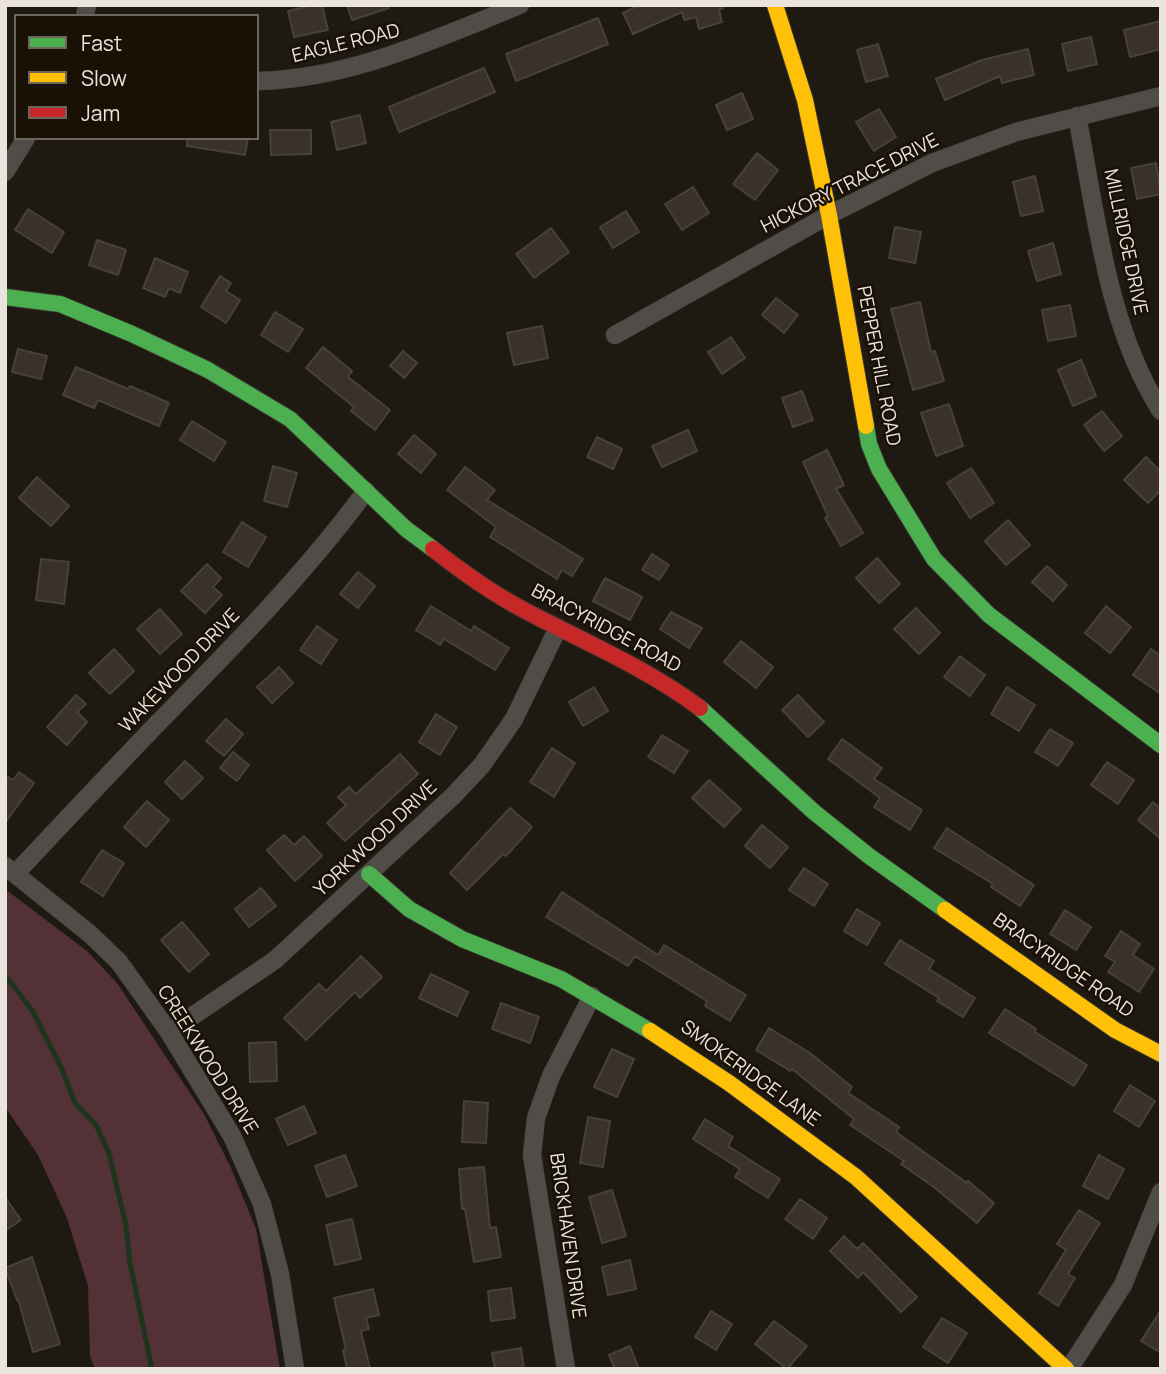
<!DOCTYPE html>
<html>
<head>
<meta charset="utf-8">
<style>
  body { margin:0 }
  #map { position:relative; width:1166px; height:1374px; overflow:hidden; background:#1e1911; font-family:Manrope,sans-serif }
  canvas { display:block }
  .frame { position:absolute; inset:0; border:7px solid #ebe4dc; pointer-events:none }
  .legend { position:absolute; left:14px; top:14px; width:245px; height:126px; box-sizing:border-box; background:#191105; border:2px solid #6d655b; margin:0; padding:9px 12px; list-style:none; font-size:21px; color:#ebe4dc }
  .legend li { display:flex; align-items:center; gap:14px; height:35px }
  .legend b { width:35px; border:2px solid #6d655b }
</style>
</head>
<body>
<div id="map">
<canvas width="1166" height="1374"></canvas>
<div class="frame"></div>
<ul class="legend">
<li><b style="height:9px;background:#4caf50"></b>Fast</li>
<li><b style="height:9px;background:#ffc107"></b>Slow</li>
<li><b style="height:9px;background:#c62828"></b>Jam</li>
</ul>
</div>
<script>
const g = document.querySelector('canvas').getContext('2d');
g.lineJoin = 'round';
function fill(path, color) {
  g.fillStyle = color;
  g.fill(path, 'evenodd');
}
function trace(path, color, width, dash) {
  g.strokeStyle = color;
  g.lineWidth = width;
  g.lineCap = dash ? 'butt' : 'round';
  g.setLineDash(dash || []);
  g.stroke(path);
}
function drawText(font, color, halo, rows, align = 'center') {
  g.font = font + ' Manrope,sans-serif';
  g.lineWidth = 5;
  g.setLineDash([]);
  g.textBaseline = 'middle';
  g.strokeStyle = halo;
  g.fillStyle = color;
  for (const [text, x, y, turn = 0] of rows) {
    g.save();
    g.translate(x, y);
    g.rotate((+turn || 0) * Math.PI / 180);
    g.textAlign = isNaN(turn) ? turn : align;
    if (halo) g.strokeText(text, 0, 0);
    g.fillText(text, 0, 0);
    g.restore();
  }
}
fill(new Path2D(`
  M5 889 87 951 117 983 204 1114 231 1168 256 1229 280 1369H95L90 1356 88 1286 67 1218 38 1155 5 1107Z`), '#533137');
trace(new Path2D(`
  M5 975 32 1010 61 1067 75 1103 96 1125 109 1153 126 1226 130 1263 152 1369`), '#1d341d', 5);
const building = new Path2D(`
  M313 5H322L328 30 294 37 288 11Z
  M347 5H388L389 8 352 20Z
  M639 5H723V8L719 10 722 22 699 29 696 17 684 20 682 12 633 34 623 13Z
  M598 18 608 44 516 81 506 54Z
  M1161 21V49L1130 57 1124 30Z
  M1091 37 1097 64 1068 71 1062 44Z
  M878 44 888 76 866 82 857 50Z
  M1028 49 1034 75 1002 83 1000 76 945 100 936 79 982 60Z
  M484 68 495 92 399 132 389 107Z
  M742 93 753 119 727 130 716 105Z
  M879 109 896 137 874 151 856 122Z
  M360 115 366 143 337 150 331 122Z
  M270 130H311V154L271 155Z
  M187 138H248L245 155 187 146Z
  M757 153 778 170 755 200 733 184Z
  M1156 163 1161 194 1137 199 1131 168Z
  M1035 176 1043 211 1021 216 1013 182Z
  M693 187 709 213 682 230 665 204Z
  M28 209 64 232 52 253 15 230Z
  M626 211 639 232 613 248 600 227Z
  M895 227 921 232 915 263 889 258Z
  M551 228 569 252 534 278 516 254Z
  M97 240 126 250 118 275 89 265Z
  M1053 243 1061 274 1037 281 1028 251Z
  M155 258 188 272 180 293 169 288 165 297 143 288Z
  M220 276 231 283 226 291 240 300 226 323 201 307Z
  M776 298 798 315 784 333 762 315Z
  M920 302 931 352 935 351 944 381 913 390 891 309Z
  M1070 305 1076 336 1048 341 1042 310Z
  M275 312 303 329 288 352 261 335Z
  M542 326 548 358 514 365 507 333Z
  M731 337 745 358 722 374 708 352Z
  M323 347 352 371 348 377 390 410 375 430 351 411 354 407 306 368Z
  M18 349 47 356 41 379 12 372Z
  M403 351 417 363 404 378 390 366Z
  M1081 360 1096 396 1073 406 1058 370Z
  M76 367 128 389 130 386 169 403 159 426 98 400 94 408 63 395Z
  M802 391 813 420 793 427 782 398Z
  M949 404 963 446 936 456 921 413Z
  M1102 411 1122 436 1104 451 1084 425Z
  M192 421 226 442 214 461 180 440Z
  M688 430 697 451 662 467 652 446Z
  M414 435 436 454 421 473 398 454Z
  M597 437 622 449 613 469 587 457Z
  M827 450 844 485 836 489 863 533 841 546 825 518 828 516 803 462Z
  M1146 457 1161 472V490L1148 503 1124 480Z
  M273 466 297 473 287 507 264 501Z
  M465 467 495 490 487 500 583 559 572 576 562 570 557 579 490 537 496 527 447 490Z
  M971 468 994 503 970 518 947 483Z
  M37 477 69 506 51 526 19 498Z
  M1008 520 1030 545 1006 565 985 541Z
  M242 522 266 537 248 567 223 552Z
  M652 554 669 565 659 580 642 570Z
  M877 558 900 584 879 603 856 578Z
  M41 559 69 562 64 604 36 600Z
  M207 564 221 578 213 587 222 595 205 613 181 591Z
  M1047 566 1067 585 1053 601 1032 582Z
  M358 572 375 586 358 608 340 594Z
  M605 578 642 597 630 620 593 601Z
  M431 606 471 631 474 626 509 648 495 670 444 639 440 645 416 630Z
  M1106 606 1131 627 1110 653 1085 633Z
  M916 608 940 633 919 654 894 629Z
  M160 609 182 634 160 654 137 629Z
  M671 612 702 628 689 648 660 629Z
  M317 626 337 640 321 664 300 650Z
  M741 641 773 667 756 688 724 662Z
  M114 649 134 671 110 694 89 673Z
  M1151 649 1161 656V694L1133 675Z
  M960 656 985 675 970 696 944 677Z
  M279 667 293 683 272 703 257 687Z
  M594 687 608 711 583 726 569 702Z
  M1007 687 1035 705 1019 731 991 714Z
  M76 695 86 704 77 712 87 722 67 745 47 727Z
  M798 695 824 722 808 737 782 710Z
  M436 714 457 727 440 755 419 742Z
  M226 719 243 734 224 756 206 741Z
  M1050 729 1073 743 1058 766 1035 752Z
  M662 735 688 751 674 773 648 757Z
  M842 739 882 768 874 779 922 810 910 830 874 807 880 798 828 759Z
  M552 748 575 763 554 797 530 782Z
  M233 752 249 765 237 781 220 768Z
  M400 754 418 774 345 841 327 823 346 805 338 797 349 787 356 794Z
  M185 761 203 778 182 799 165 782Z
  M1107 762 1134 780 1118 804 1091 785Z
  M19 772 34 783 5 823V775L13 780Z
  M709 780 741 809 724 827 692 798Z
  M147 801 169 820 146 847 124 827Z
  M1153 802 1161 809V839L1138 820Z
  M510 808 532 827 506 856 503 854 467 890 450 873Z
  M762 825 788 847 770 868 745 846Z
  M947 828 1034 885 1020 906 991 887 993 884 934 848Z
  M284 835 294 845 304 836 322 856 295 881 267 850Z
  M102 850 124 863 103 896 81 882Z
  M804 868 828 884 814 906 789 890Z
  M261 888 276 906 249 927 235 909Z
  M562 892 658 955 664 945 746 995 730 1021 705 1006 707 1001 635 956 628 966 546 917Z
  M857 909 880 923 867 945 844 931Z
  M1065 910 1091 927 1076 950 1050 934Z
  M182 922 209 954 189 972 161 940Z
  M1121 931 1140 944 1133 955 1154 969 1139 992 1108 972 1115 962 1105 956Z
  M900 940 934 961 929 969 975 998 963 1017 937 1001 939 998 885 964Z
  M361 956 382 977 360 998 355 992 306 1040 284 1018 319 984 326 991Z
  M431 974 468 992 457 1016 419 998Z
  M501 1003 539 1017 530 1043 492 1029Z
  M1005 1009 1036 1029 1035 1032 1087 1065 1074 1086 989 1033Z
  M769 1028 810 1053 852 1087 848 1093 899 1127 896 1132 967 1183 968 1181 994 1203 977 1223 935 1188 901 1164 904 1161 850 1125 854 1119 792 1069 790 1071 756 1050Z
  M276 1042 277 1081 250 1082 249 1043Z
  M612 1049 634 1059 617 1097 594 1087Z
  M1130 1085 1155 1101 1139 1127 1114 1111Z
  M464 1101 488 1103 486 1143 462 1142Z
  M304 1106 316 1133 288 1145 276 1119Z
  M588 1117 610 1121 603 1167 580 1163Z
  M705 1119 733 1137 728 1146 780 1179 768 1198 735 1177 740 1169 693 1139Z
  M345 1155 357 1186 327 1197 315 1166Z
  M1099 1155 1124 1169 1108 1199 1083 1186Z
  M484 1167 490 1228 496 1227 501 1257 474 1262 465 1209H462L459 1169Z
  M612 1190 626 1236 602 1243 589 1197Z
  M5 1197 21 1220 5 1231Z
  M800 1199 827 1218 813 1239 785 1219Z
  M1079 1210 1100 1223 1068 1274 1075 1278 1058 1306 1039 1293 1066 1250 1057 1244Z
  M352 1219 361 1259 335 1265 326 1225Z
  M844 1236 857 1249 863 1243 917 1297 901 1312 863 1272 858 1278 830 1251Z
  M32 1257 60 1344 33 1352 18 1299 17 1300 5 1268Z
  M630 1260 636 1289 608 1295 602 1267Z
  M511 1288 515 1318 491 1321 488 1291Z
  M373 1289 379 1315 366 1318 369 1329 361 1331 370 1369H347L343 1350H346L334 1298Z
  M1161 1310V1353L1141 1341Z
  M711 1311 732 1324 716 1350 695 1337Z
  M942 1318 967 1333 948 1363 923 1347Z
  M774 1321 807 1346 787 1369 755 1344Z
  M630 1346 639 1369H615L609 1355Z
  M521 1348 524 1369H495L492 1353Z`);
fill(building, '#3a312b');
trace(building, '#47413b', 2);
const street = new Path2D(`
  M85 16 87 5
  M257 81C350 79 435 39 520 5
  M1077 116C1096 213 1107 327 1161 411
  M5 172 26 138
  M615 335 829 215 932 163 1016 132 1161 96
  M5 866 90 934 119 962 169 1032 232 1136 262 1204 280 1274 295 1369
  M15 874C62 824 108 775 155 726 229 651 303 576 366 491
  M169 1032 275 960 453 796 482 765 514 719 558 628
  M566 1369 532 1155 536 1118 551 1076 592 996
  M1069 1369 1123 1285 1161 1192`);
const fast = new Path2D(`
  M5 297 60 304 132 334 208 370 290 419 406 529 433 549
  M866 426 869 444 879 469 934 559 989 615 1161 745
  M700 708 814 812 869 856 945 910
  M369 874 409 909 462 939 561 979 650 1031`);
const slow = new Path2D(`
  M775 5 805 100 829 215 866 426
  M945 910 1115 1030 1161 1054
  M650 1031 729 1083 856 1177 1066 1369`);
const jam = new Path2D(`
  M433 549C461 571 490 592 522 609 582 641 645 667 700 708`);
trace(street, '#393530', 19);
trace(fast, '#393530', 18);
trace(slow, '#393530', 18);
trace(jam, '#393530', 18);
trace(street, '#504c47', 18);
trace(fast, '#4caf50', 16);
trace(slow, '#ffc107', 16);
trace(jam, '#c62828', 16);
drawText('19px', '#ebe4dc', '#191105', [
  ["EAGLE ROAD",346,44,-14],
  ["HICKORY TRACE DRIVE",850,184,-27],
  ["MILLRIDGE DRIVE",1125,242,78],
  ["PEPPER HILL ROAD",878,366,79],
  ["BRACYRIDGE ROAD",606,629,28],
  ["WAKEWOOD DRIVE",180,671,-46],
  ["YORKWOOD DRIVE",376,839,-43],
  ["BRACYRIDGE ROAD",1063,966,35],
  ["CREEKWOOD DRIVE",207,1060,58],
  ["SMOKERIDGE LANE",750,1074,36],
  ["BRICKHAVEN DRIVE",567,1236,82]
]);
</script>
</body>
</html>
